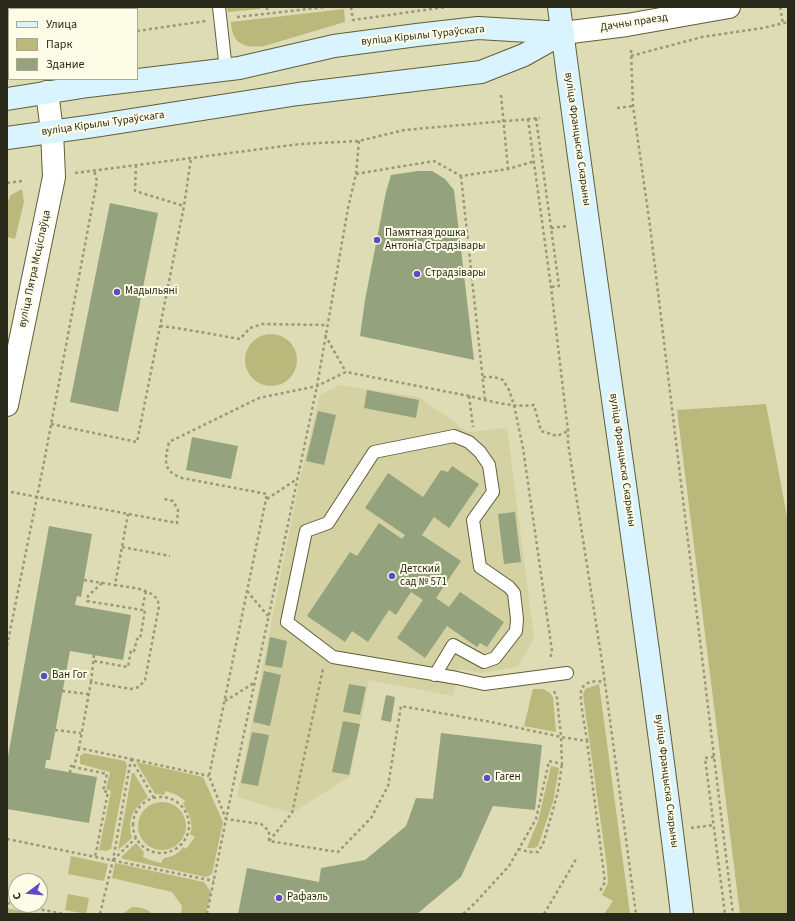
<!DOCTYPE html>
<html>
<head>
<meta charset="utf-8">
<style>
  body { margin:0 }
  #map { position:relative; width:795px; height:921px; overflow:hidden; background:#dedcb4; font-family:"Source Sans 3",sans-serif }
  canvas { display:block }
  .frame { position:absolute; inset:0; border:8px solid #292919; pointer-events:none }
  .legend { position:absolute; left:8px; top:8px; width:130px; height:72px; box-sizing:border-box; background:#fcfce7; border:1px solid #a8a895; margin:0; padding:5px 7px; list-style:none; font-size:12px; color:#292919 }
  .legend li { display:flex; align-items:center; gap:8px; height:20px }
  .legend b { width:20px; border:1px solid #a8a895 }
  .north { position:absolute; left:8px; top:873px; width:40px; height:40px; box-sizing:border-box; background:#fcfce7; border:1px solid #a8a895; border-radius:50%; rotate:254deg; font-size:11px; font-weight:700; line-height:16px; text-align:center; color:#292919 }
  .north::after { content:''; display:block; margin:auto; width:14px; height:18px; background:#5f4bc4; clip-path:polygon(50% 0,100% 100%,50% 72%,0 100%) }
</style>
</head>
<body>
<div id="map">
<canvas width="795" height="921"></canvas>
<div class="frame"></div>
<ul class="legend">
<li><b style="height:5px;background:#d9f4fe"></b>Улица</li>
<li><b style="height:11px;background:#bbb87c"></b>Парк</li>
<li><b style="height:11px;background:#94a27e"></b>Здание</li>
</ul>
<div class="north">С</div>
</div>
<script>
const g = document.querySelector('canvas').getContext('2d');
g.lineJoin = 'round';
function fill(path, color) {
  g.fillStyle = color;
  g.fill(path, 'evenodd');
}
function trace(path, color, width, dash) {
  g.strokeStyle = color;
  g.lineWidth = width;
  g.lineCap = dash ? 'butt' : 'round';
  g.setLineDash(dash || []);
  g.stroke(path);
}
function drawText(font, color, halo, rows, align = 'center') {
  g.font = font + ' "Source Sans 3",sans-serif';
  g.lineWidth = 4;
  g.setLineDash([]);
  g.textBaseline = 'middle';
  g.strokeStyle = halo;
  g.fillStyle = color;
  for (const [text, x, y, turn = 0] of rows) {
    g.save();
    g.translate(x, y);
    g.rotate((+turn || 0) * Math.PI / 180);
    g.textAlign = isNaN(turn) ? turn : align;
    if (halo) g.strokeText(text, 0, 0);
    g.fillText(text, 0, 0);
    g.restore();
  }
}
fill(new Path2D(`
  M340 385 419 397 468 432 507 428 534 638 518 667 481 673 459 669 453 696 369 680 350 776 292 813 237 797 299 483 320 395Z`), '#d4d1a2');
fill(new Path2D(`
  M227 7H260V9L228 12Z
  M344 9 345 22 264 46C245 48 232 45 231 22Z
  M7 53H9V79H18L7 80Z
  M22 189 24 202 15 239 7 237V203L11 195Z
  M245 360a26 26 0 1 1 52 0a26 26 0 1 1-52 0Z
  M766 404 788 522V914H740L677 410Z
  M599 684 630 914H604L613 901 602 895 608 883 607 867 583 695 585 689Z
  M533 689H543L549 692 553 697 556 732 524 726Z
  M84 753 125 761 127 766 111 849 106 851 99 850 111 791 106 789 110 772 80 764V756Z
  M136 762 203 777 223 822 212 874 206 877 123 859 121 857 136 843 144 852 143 857 150 860 161 863 164 858C172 857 178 854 183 847L186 849 195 837 190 834C194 823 189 813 183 804L185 801 177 795 166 791 164 795 155 794Z
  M551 766 559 768 553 802 538 846 534 848H527L538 821Z
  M132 773H134L148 797C133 808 127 819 132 838L118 850Z
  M138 826a24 24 0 1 1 48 0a24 24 0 1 1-48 0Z
  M71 856 108 864 104 881 68 874Z
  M115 863 204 882 211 892 206 914H181L182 906 172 892 112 878Z
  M68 894 89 898 86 914 65 910Z
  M132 907C139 907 148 908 152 914H123Z
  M7 908 33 914H7Z`), '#bbb87c');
fill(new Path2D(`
  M418 171H432L445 179 454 190 474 360 360 336 365 300 386 192 391 175Z
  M110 203 158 213 118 412 70 402Z
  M367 390 419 400 416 418 364 408Z
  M318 411 336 415 324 465 306 461Z
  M192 437 238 446 231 479 186 470Z
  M452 466 479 484 449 528 434 517 422 535 461 561 436 598 449 607 460 592 504 622 487 647 480 643 477 647 447 626 425 658 397 638 423 600 411 592 396 615 389 610 368 642 352 631 345 642 307 616 350 552 357 556 379 523 402 539 405 535 365 508 388 473 423 497 441 470 448 472Z
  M515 512 521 562 504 564 498 514Z
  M49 526 92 534 81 597 77 596 75 605 131 615 123 660 70 651 50 760H46L45 768 97 777 89 823 7 809V762Z
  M270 637 287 641 282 668 265 665Z
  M264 671 281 675 270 726 253 722Z
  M349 684 366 687 360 715 343 712Z
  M386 695 395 697 391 722 381 720Z
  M343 721 360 724 349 775 332 772Z
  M252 732 269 735 258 786 241 783Z
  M441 733 542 745 535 810 493 806 461 877 417 914H238L247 868 319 882 321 868 365 860 406 826 416 798 433 799Z`), '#94a27e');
const lane = new Path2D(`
  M219 7 226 70
  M435 675 453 645 484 662 495 658 516 631 517 619 514 593 509 587 480 567 473 520 493 492 489 465 480 452 469 442 454 436 374 452 328 523 306 531 287 622 333 657 457 678 484 684 567 673`);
const street = new Path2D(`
  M563 33 627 25 729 7
  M7 405 54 177 52 131 47 92`);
const secondary = new Path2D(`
  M559 7C598 310 646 611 682 914
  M7 99 88 86 239 68 334 46 417 35 478 28 563 33
  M7 138 94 126 298 94 481 72 524 55 563 33`);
trace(lane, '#605e3a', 14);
trace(street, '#605e3a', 24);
trace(secondary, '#605e3a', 24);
trace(new Path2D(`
  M119 7V9
  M267 7V13
  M351 7 353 20 446 7
  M780 7 783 24
  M237 17 326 7
  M137 31 206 21
  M7 49H9
  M631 50 633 106 650 226 733 914
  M631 56 702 37 763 28 788 22
  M501 95 508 169
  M617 108 633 106
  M536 118 559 286 551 287
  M528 119 551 287 568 431V443L603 668 636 914
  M359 141 356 174 348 208 317 386 226 819 261 824 269 831V841L338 852 371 818 388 786 401 706 491 722 561 737 562 764 549 761 536 819 509 866 475 903 463 914
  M136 165 135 191 184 206
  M75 173 300 144 359 141 404 130 540 118
  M356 174 434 161 461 176 508 169 535 161
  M461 176 485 400
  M7 183 22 181
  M551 228 568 226
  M160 326 177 328 240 339 250 328 262 324 327 325
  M325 335 346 372
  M483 377H494L503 380 509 390 514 405 523 448 552 651 550 659
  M469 396 473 427
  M51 424 137 442 184 206 191 158
  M11 492 177 523 178 510 173 501 164 499
  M267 499 297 479
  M122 547 170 556
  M84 580 115 585
  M102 583 88 596 87 601 142 610 146 591
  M247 591 268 616
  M7 646 44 462 97 181 94 170
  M94 661 128 667 131 650 134 651 137 639H140L145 610H142
  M91 682 94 655
  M62 691 89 694
  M554 691 557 698 561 737 587 741 605 882 599 893
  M225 701 254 683
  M55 730 81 733
  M587 741C586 731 578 695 582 688 588 680 597 681 605 682
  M79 748 74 767 107 774 103 791 108 792 95 857
  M714 757 705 758 725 914
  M131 759 209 776
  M131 759 154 798
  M70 773 71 766 74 767
  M133 825a28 28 0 1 1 56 0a28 28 0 1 1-56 0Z
  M691 828 714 825
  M7 839 214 881
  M269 841 292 813 323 669
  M518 849 529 852H538L543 844 553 810 558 791 562 764
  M113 860 136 838
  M7 903 16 905
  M18 905 64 914
  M100 914 113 860 131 759 79 748 91 682 131 689 139 687 145 680 159 606C158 602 158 599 155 597 147 588 126 587 115 585L128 514
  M207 914 226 819 209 776 267 494 182 478C162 471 165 460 169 442L259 398 317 386 346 372 469 396C488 401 516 408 534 405L541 431 557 436 568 431
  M544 914 567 875 576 859`), '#999879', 2.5, [3, 3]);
trace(lane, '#fff', 12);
trace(street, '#fff', 22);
trace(secondary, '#d9f4fe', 22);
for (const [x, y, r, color] of [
  [377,240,4,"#5f4bc4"],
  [417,274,4,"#5f4bc4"],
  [117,292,4,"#5f4bc4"],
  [392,576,4,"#5f4bc4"],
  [44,676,4,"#5f4bc4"],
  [487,778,4,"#5f4bc4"],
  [279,898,4,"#5f4bc4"]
]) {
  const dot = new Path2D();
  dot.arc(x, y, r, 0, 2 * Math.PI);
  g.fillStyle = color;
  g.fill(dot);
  trace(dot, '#fcfce7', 1.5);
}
drawText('11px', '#292919', '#fcfce7', [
  ["Дачны праезд",634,23,-9],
  ["вуліца Кірылы Тураўскага",423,36,-6],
  ["вуліца Кірылы Тураўскага",103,124,-8],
  ["вуліца Францыска Скарыны",577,139,82],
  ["вуліца Пятра Мсціслаўца",35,269,-78],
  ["вуліца Францыска Скарыны",622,460,82],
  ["вуліца Францыска Скарыны",666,781,83]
]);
drawText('11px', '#292919', '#fcfce7', [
  ["Памятная дошка",385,234],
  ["Антоніа Страдзівары",385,247],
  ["Страдзівары",425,274],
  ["Мадыльяні",125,292],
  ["Детский",400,570],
  ["сад № 571",400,583],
  ["Ван Гог",52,676],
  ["Гаген",495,778],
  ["Рафаэль",287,898]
], 'left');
</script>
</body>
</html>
